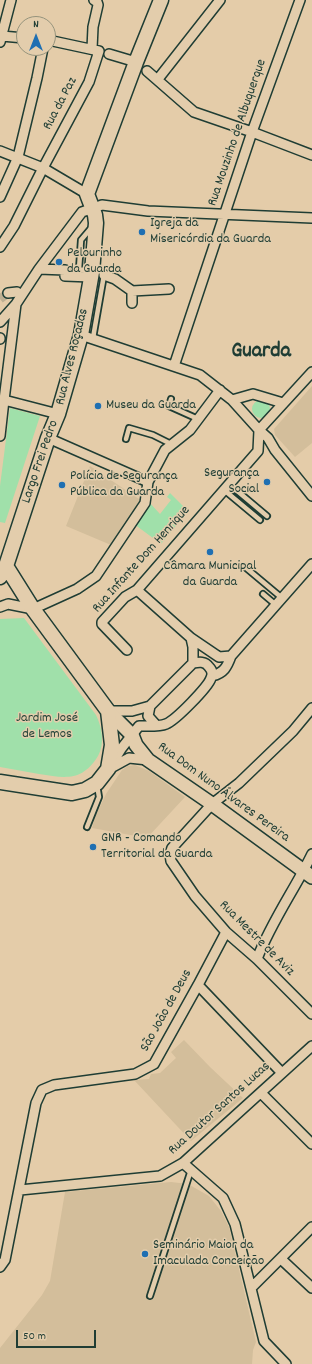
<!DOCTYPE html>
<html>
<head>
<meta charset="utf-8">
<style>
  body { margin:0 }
  #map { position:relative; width:312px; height:1364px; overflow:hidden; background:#e4cca9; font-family:Dekko,sans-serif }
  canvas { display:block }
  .north { position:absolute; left:16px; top:16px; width:40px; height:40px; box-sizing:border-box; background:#e3cdac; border:1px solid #95937c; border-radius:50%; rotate:0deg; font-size:11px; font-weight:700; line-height:16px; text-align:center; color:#1f3d34 }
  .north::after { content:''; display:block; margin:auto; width:14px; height:18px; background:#1f6fb2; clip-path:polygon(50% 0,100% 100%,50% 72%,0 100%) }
  .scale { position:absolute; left:16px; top:1330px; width:80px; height:18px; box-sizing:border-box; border:2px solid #1f3d34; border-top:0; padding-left:5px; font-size:12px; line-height:14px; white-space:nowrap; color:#1f3d34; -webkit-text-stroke:3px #e3cdac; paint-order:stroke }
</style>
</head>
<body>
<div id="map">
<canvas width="312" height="1364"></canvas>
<div class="north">N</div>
<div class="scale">50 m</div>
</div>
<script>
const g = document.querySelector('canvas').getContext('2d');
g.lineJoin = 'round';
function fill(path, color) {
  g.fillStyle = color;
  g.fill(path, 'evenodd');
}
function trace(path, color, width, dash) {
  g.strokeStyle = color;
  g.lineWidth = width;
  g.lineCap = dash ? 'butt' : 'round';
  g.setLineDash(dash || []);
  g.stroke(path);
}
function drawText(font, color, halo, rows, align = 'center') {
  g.font = font + ' Dekko,sans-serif';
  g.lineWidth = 3;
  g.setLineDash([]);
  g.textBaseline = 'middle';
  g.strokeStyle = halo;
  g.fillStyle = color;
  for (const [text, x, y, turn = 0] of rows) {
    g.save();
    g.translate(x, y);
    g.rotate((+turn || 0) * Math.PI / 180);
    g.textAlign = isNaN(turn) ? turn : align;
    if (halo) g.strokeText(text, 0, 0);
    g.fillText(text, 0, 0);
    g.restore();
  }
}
fill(new Path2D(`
  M312 386V443L295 457 275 435 274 429Z
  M90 466 142 501 111 545 66 526Z
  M135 765 149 771 185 797 147 838 92 828 95 817 106 794 122 770 128 766Z
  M184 1040 210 1067 243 1098 191 1141 134 1080 149 1079 151 1074 160 1073 176 1058 171 1052Z
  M171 1182 188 1184 209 1196 221 1211 229 1227 256 1342 253 1350 252 1364H0V1348L42 1295 50 1281 65 1192Z`), '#d3be9b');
fill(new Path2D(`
  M252 409a9 9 0 1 1 18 0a9 9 0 1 1-18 0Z
  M10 408 40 416 5 523 0 522V486Z
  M170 493 188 511 161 544 134 524 149 502 160 514 171 500 167 497Z
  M24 618 96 715C102 727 105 744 98 756 82 782 65 778 39 774 26 772 13 769 0 767V619Z`), '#a0e0aa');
trace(new Path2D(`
  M0 299 8 293`), '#bdaf92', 9, [9, 4.5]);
const lane = new Path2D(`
  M89 272 79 269 81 240 92 227
  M93 338 104 275 96 266
  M171 399 169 406 198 419
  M126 439 129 428 153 435 173 445
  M229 484 267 516
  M224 490 260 520
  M245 567 282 598
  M263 594 276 605
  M87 827 99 797 97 785
  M150 1296 191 1170`);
const street = new Path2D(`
  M2 36 24 38
  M0 42 11 0
  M92 49 93 27 98 5 97 2 94 0
  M109 54 136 62
  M147 71 194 112 252 132 312 155
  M158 79 220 0
  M0 151 43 168 87 194
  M0 197 18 157 37 78 43 48
  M0 247 14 226 43 168 89 82 99 51 48 40
  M39 269 65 270V276L91 277
  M104 275 115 279 132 291 169 289
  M132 291V303
  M8 293 17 292 21 296
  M0 322 16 304
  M81 335 200 375 232 400 259 430 268 438 275 450 312 496
  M0 338V339
  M174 366 252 132 300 0
  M4 400 16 304 39 269 82 212 102 205 148 211 312 218
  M232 400 253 394 283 403
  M259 430 312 372
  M0 436 4 400 58 414
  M48 438 148 482
  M137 590 191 638 219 657 231 656
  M0 607 8 604 33 609 77 589 96 576 145 503 148 482 165 450 190 430 220 390
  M191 638 193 647V663
  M127 650 102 624V622L125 597 137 590 258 451 259 430
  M212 676C224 673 227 667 231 656L312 564
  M312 708 293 731 239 783 212 804 172 848 170 854 171 861 195 896 226 932 257 959 312 1014
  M108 711H132L150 706
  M111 765 121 749 139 726C147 726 159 727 166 724 176 720 208 687 211 678 213 674 212 670 209 667 205 661 199 662 193 663L150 706 148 716 156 725
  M109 769 129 758 148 760
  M257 959C271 922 295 889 312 854
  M198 985 282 1073
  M261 1093 312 1144
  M183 1163 223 1198 235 1224 264 1341 286 1364
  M20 1190 160 1176 183 1163 312 1046
  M281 1259 312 1288
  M0 1267 5 1260 36 1103 42 1090 54 1085 135 1074 154 1064 198 985 226 932
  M251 1288 312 1227`);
const secondary = new Path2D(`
  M108 711 132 735 136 745 148 760 212 804 312 877`);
const primary = new Path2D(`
  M0 577 6 566 48 438 58 414 81 335 92 272 96 223 95 215 87 194 136 62 161 0
  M0 782 72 793 85 790 97 783 108 769 112 745 108 711 33 609 6 566`);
trace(lane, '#1f3d34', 8);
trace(street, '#1f3d34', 12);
trace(secondary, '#1f3d34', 16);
trace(primary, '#1f3d34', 17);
trace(lane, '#e3cdac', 4.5);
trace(street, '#e3cdac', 9);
trace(secondary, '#e3cdac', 13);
trace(primary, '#e3cdac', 14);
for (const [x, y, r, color] of [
  [142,232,4,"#1f6fb2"],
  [59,262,4,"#1f6fb2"],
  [98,406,4,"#1f6fb2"],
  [267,482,4,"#1f6fb2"],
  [62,485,4,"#1f6fb2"],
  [210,552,4,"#1f6fb2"],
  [93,847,4,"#1f6fb2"],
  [145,1254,4,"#1f6fb2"]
]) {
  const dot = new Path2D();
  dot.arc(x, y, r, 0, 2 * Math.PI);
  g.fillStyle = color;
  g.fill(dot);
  trace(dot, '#e3cdac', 1.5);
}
drawText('14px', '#1f3d34', '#e3cdac', [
  ["Rua da Paz",61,104,-62],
  ["Rua Mouzinho de Albuquerque",238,133,-71],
  ["Rua Alves Roçadas",73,357,-76],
  ["Largo Frei Pedro",41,462,-71],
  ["Rua Infante Dom Henrique",142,560,-48],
  ["Rua Dom Nuno Álvares Pereira",223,793,36],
  ["Rua Mestre de Aviz",256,939,45],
  ["São João de Deus",167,1011,-61],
  ["Rua Doutor Santos Lucas",220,1109,-42]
]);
drawText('14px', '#1f3d34', '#e3cdac', [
  ["Igreja da",150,224],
  ["Misericórdia da Guarda",150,240],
  ["Pelourinho",67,254],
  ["da Guarda",67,270],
  ["Museu da Guarda",106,406],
  ["Segurança",259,474,"right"],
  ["Social",259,490,"right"],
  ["Polícia de Segurança",70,477],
  ["Pública da Guarda",70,493],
  ["Câmara Municipal",210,567,"center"],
  ["da Guarda",210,583,"center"],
  ["GNR - Comando",101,839],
  ["Territorial da Guarda",101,855],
  ["Seminário Maior da",153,1246],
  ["Imaculada Conceição",153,1262]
], 'left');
drawText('14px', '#25453a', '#e3cdac', [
  ["Jardim José",47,719],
  ["de Lemos",47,735]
]);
drawText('bold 22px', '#1f3d34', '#e3cdac', [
  ["Guarda",261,353]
]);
</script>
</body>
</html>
